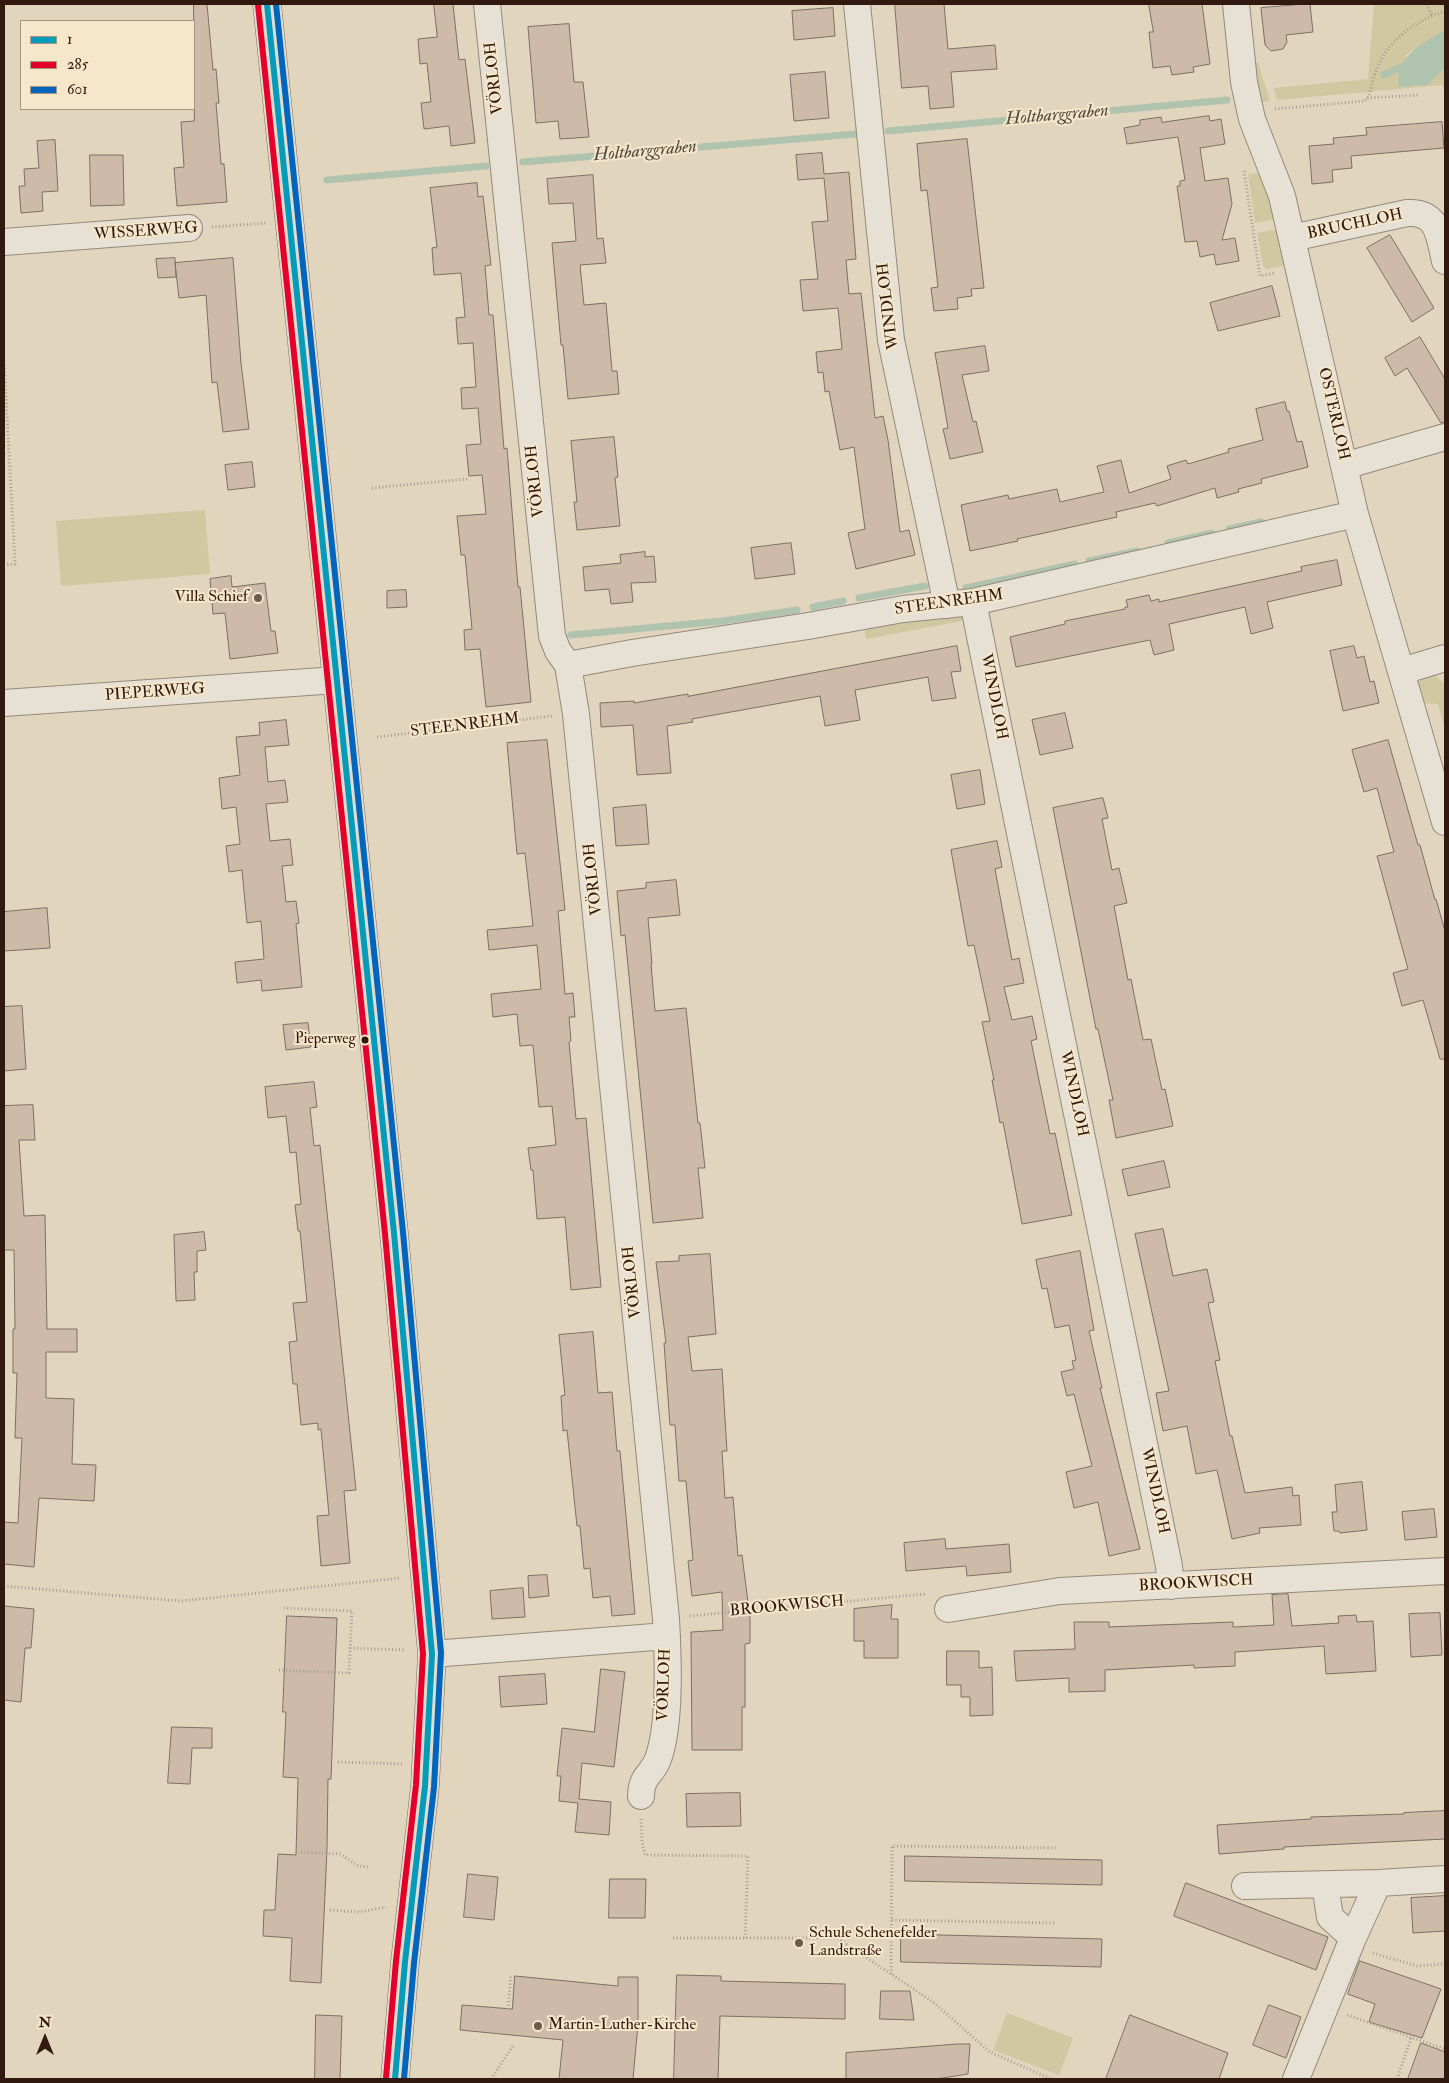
<!DOCTYPE html>
<html>
<head>
<meta charset="utf-8">
<style>
  body { margin:0 }
  #map { position:relative; width:1449px; height:2083px; overflow:hidden; background:#e2d5be; font-family:"IM FELL Double Pica",serif }
  canvas { display:block }
  .frame { position:absolute; inset:0; border:5px solid #311910; pointer-events:none }
  .legend { position:absolute; left:20px; top:20px; width:175px; height:90px; box-sizing:border-box; background:#f6e7cb; border:1px solid #a79580; margin:0; padding:6px 9px; list-style:none; font-size:15px; color:#311910 }
  .legend li { display:flex; align-items:center; gap:10px; height:25px }
  .legend b { width:25px; border:1px solid #a79580 }
  .north { position:absolute; left:20px; top:2013px; width:50px; height:50px; -webkit-text-stroke:4px #f6e7cb; paint-order:stroke; rotate:0deg; font-size:14px; font-weight:700; line-height:20px; text-align:center; color:#311910 }
  .north::after { content:''; display:block; margin:auto; width:18px; height:22px; background:#311910; clip-path:polygon(50% 0,100% 100%,50% 72%,0 100%) }
</style>
</head>
<body>
<div id="map">
<canvas width="1449" height="2083"></canvas>
<div class="frame"></div>
<ul class="legend">
<li><b style="height:6px;background:#059bbb"></b>1</li>
<li><b style="height:6px;background:#e4002b"></b>285</li>
<li><b style="height:6px;background:#0065bd"></b>601</li>
</ul>
<div class="north">N</div>
</div>
<script>
const g = document.querySelector('canvas').getContext('2d');
g.lineJoin = 'round';
function fill(path, color) {
  g.fillStyle = color;
  g.fill(path, 'evenodd');
}
function trace(path, color, width, dash) {
  g.strokeStyle = color;
  g.lineWidth = width;
  g.lineCap = dash ? 'butt' : 'round';
  g.setLineDash(dash || []);
  g.stroke(path);
}
function drawText(font, color, halo, rows, align = 'center') {
  g.font = font + ' "IM FELL Double Pica",serif';
  g.lineWidth = 4;
  g.setLineDash([]);
  g.textBaseline = 'middle';
  g.strokeStyle = halo;
  g.fillStyle = color;
  for (const [text, x, y, turn = 0] of rows) {
    g.save();
    g.translate(x, y);
    g.rotate((+turn || 0) * Math.PI / 180);
    g.textAlign = isNaN(turn) ? turn : align;
    if (halo) g.strokeText(text, 0, 0);
    g.fillText(text, 0, 0);
    g.restore();
  }
}
fill(new Path2D(`
  M1374 4H1445V30L1406 55 1415 87 1445 70V93L1443 85 1277 100 1274 88 1368 79Z
  M1258 62 1270 101 1258 103 1252 63Z
  M1262 173 1277 219 1255 223 1248 174Z
  M1279 229 1286 265 1267 269 1263 266 1257 233Z
  M205 510 210 574 61 586 56 521Z
  M962 616 967 620 866 639 864 626Z
  M1428 670 1445 684V730L1438 704 1421 703C1418 686 1415 683 1428 670Z
  M1007 2013 1073 2038 1059 2075 993 2050Z`), '#cfc8a0');
fill(new Path2D(`
  M1445 30V70L1442 71 1427 85 1399 87C1394 57 1423 43 1445 30Z`), '#b0c3af');
trace(new Path2D(`
  M1384 75 1401 67
  M888 131 1227 100
  M523 162 856 134
  M327 180 486 166
  M1229 529 1261 522
  M1168 543 1212 533
  M1089 561 1137 551
  M966 588 1075 564
  M859 598 925 586
  M813 607 843 601
  M571 635 722 621 797 610`), '#b0c3af', 7);
const building = new Path2D(`
  M194 4H207L213 70 216 69 219 103H216L221 164H224L227 202 177 206 174 168 184 167 181 122 194 121Z
  M434 4H453L459 60 465 59 475 143 451 146 449 126 424 129 421 103 431 102 427 63 420 64 418 39 437 37Z
  M895 4H944L948 49 995 45 997 69 951 72 954 107 930 109 928 86 902 88Z
  M1149 4H1202L1210 64 1193 67 1194 72 1172 75 1170 66 1153 68 1149 32H1153Z
  M1310 4 1313 32 1286 35 1287 42 1283 49 1271 51 1265 45 1261 8Z
  M833 8 835 36 794 40 792 11Z
  M569 24 574 82H583L589 137 560 139 558 121 536 123 528 27Z
  M825 72 829 118 794 121 790 75Z
  M1209 116 1210 121 1221 119 1225 144 1200 148 1205 181 1228 178 1232 204 1222 240 1235 238 1239 261 1216 265 1214 254 1200 257 1197 241 1185 242 1177 186H1180V181L1185 180 1178 137 1127 144 1124 128 1140 125V120L1161 117 1162 122Z
  M1442 122 1444 148 1351 156 1352 168 1332 170 1333 182 1312 184 1309 146 1334 144 1333 138 1367 135 1366 128Z
  M967 139 984 288 971 289 972 296 957 298 958 309 934 311 931 288 938 287 927 190 921 191 917 144Z
  M55 140 58 191 42 192 43 211 21 213 19 186H25L24 169 39 168 37 141Z
  M822 153 824 174 849 172 856 259 846 260 849 294 861 293 875 418 883 416 888 440 900 532 909 530 915 555 856 569 848 533 865 529 854 447 840 450 829 391 825 392 823 372 818 373 816 352 842 349 838 308 803 311 800 280 818 279 812 222 828 221 824 178 798 180 796 155Z
  M90 155H123L124 205 91 206Z
  M593 175 597 239 603 238 606 263 580 265 584 305 606 303 612 371H617L619 394 568 399 563 345H561L552 243 576 241 573 203 549 204 547 179Z
  M477 183 478 197 483 196 491 265 485 266 489 315H493L504 449 507 448 518 587H520L531 702 486 707 480 649 465 650 464 630 472 629 465 555H461L457 516 486 514 482 475 469 476 466 445 481 444 478 408 462 409 461 388 476 387 473 343 458 344 456 318 465 317 461 273 434 275 432 248 437 247 430 188Z
  M1390 235 1434 308 1412 322 1367 248Z
  M175 258 176 277 158 278 156 259Z
  M233 258 241 363 249 429 223 432 217 382 212 383 206 295 179 298 175 263Z
  M1272 286 1280 316 1218 331 1210 303Z
  M1420 337 1445 379V422L1441 423 1407 368 1395 376 1385 358Z
  M985 346 989 371 962 375 973 422 976 421 983 452 950 459 943 429 948 428 935 353Z
  M1285 402 1287 411H1289L1297 442 1302 441 1308 467 1261 479 1262 483 1238 489 1239 492 1217 498 1215 488 1157 506 1155 503 1116 512 1117 517 1017 539 1018 541 970 551 961 505 1008 495 1009 499 1057 489 1060 502 1104 492 1097 466 1121 460 1129 493 1171 479 1167 466 1186 460 1188 464 1229 452 1228 449 1263 440 1256 409Z
  M614 437 618 477 615 478 620 526 577 530 574 502H577L571 441Z
  M252 462 255 487 228 490 225 465Z
  M791 543 795 574 755 579 751 548Z
  M645 552V557L654 556 656 582 631 583 633 602 611 604 609 589 585 591 583 567 621 563 620 555Z
  M1337 560 1342 585 1267 602 1273 628 1251 634 1245 607 1169 624 1174 650 1154 655 1150 640 1016 667 1010 637 1065 624V621L1125 609V607H1128L1126 600 1149 595 1151 601 1159 599V602L1302 571 1301 567Z
  M231 576 232 587 265 583 271 631H275L278 653 230 659 225 613 213 614 210 579Z
  M406 590 407 607 387 608V591Z
  M957 646 961 671 951 672 956 698 932 701 928 677 855 690 860 720 825 726 820 696 692 719 693 722 667 726 671 773 637 775 633 725 601 727 600 703 634 701V703L688 694V696Z
  M1354 646 1357 658 1364 656 1370 682 1374 681 1379 703 1343 711 1330 651Z
  M1065 713 1073 748 1040 755 1032 720Z
  M286 720 289 745 265 747 268 782 285 780 288 802 266 804 270 841 290 839 293 865 282 866 286 902 296 901 299 923 296 924 302 987 262 991 261 980 237 983 235 962 264 959 261 921 247 923 242 870 229 872 226 846 240 844 236 807 222 809 219 778 240 775 236 737 260 735 259 723Z
  M547 740 565 910 558 911 565 994 573 993 575 1017H569L571 1041 569 1042 576 1119 586 1118 601 1287 571 1290 565 1217 537 1219 533 1170H531L528 1148 556 1145 552 1106 539 1107 533 1045 520 1046 517 1014 493 1017 491 994 541 989 537 945 489 950 487 930 533 926 525 853 517 854 507 743Z
  M1388 740 1418 845H1420L1435 900 1436 899 1445 931V1059H1440L1423 1000 1402 1006 1393 973 1408 969 1377 856 1394 852 1377 788 1364 792 1352 750Z
  M980 770 985 804 957 809 951 775Z
  M1103 798 1108 818 1102 819 1112 870 1119 868 1127 903 1114 906 1128 980 1131 979 1143 1040 1151 1039 1162 1090 1165 1089 1173 1126 1116 1138 1109 1100H1113L1098 1029H1096L1053 808Z
  M646 805 649 844 616 846 613 808Z
  M997 841 1002 867 995 869 1004 918 1012 960 1019 958 1024 983 1004 987 1012 1020 1032 1016 1037 1039 1031 1041 1050 1134 1055 1133 1072 1215 1022 1224 1003 1122 1000 1123 992 1080H994L982 1022 990 1021 974 945 968 946 951 850Z
  M676 880 680 915 648 918 652 964H651L655 1011 686 1008 698 1123H700L705 1168H698L703 1218 653 1223 625 935 621 936 617 891 646 888V883Z
  M47 908 50 948 4 951V912Z
  M22 1006 26 1069 4 1071V1007Z
  M308 1023 311 1047 286 1050 283 1025Z
  M314 1082 317 1107 310 1108 314 1146 320 1145 356 1490 344 1491 350 1563 321 1566 317 1516 329 1515 321 1429 318 1430V1423L301 1425 297 1384H293L289 1342 297 1341 293 1303 307 1302 300 1231H298L295 1205 301 1204 296 1152 290 1153 286 1116 268 1118 265 1087Z
  M33 1105 35 1140H19L24 1216 45 1215 47 1329H77V1352H46V1398L74 1399 72 1464 96 1465 94 1501 39 1498 34 1567 4 1564V1522L18 1523 22 1438H15L17 1373H13V1329H15L14 1250H4V1106Z
  M1164 1161 1170 1187 1128 1196 1122 1170Z
  M1163 1229 1173 1276 1207 1269 1214 1302 1208 1303 1220 1360 1215 1361 1230 1436H1232L1245 1493 1292 1487 1293 1496 1299 1495 1301 1525 1259 1528 1260 1533 1232 1539 1217 1470 1196 1474 1187 1426 1163 1431 1156 1393 1169 1391 1135 1234Z
  M204 1232 206 1250 197 1251V1272H194L195 1300 176 1301 174 1235Z
  M1080 1251 1094 1330 1089 1331 1102 1388H1100L1140 1549 1109 1556 1098 1502 1074 1508 1066 1472 1092 1466 1074 1394 1067 1396 1061 1372 1074 1369 1072 1361 1076 1360 1069 1325 1055 1328 1047 1288 1042 1289 1036 1260Z
  M710 1254 716 1334 688 1337 692 1371 722 1369 727 1451H722L725 1498 733 1497 738 1556 742 1555 750 1618V1643L745 1644V1707H742V1750H692L691 1632 723 1630 722 1592 692 1596 688 1561 693 1560 686 1481H679L675 1425H670L664 1343H666L656 1262 679 1261V1256Z
  M593 1332 598 1393 612 1392 617 1451H620L635 1614 612 1616 610 1596 593 1598 590 1568 584 1569 580 1526H577L567 1430 563 1431 561 1396 565 1395 559 1335Z
  M1362 1482 1367 1530 1340 1533 1339 1531H1334L1332 1512H1337L1335 1485Z
  M1434 1509 1437 1537 1405 1540 1402 1512Z
  M945 1539 946 1549 1009 1544 1011 1572 967 1576 966 1566 906 1571 904 1543Z
  M547 1575 549 1596 529 1598 528 1576Z
  M523 1588 525 1617 492 1619 490 1591Z
  M1288 1594 1292 1626 1339 1623 1338 1616 1356 1615 1357 1622 1373 1621 1376 1671 1326 1674 1324 1646 1235 1652V1666L1194 1668V1665L1105 1670V1691L1069 1692V1678L1016 1681 1014 1651 1075 1649 1074 1622H1109V1627L1233 1622V1627L1274 1625 1272 1595Z
  M892 1605 891 1619H898V1658H864V1641H854V1609Z
  M4 1606 34 1609 31 1648H25L21 1702 4 1700Z
  M1440 1613 1442 1655 1411 1657 1409 1614Z
  M287 1616 337 1618 331 1779H328L327 1849 321 1983 290 1981 292 1938 263 1936 264 1910H275L278 1854 296 1855 298 1778 283 1777 286 1712H283Z
  M947 1651H979V1668L992 1667 993 1715 970 1716V1697H961V1685H947Z
  M601 1669 625 1672 614 1767 582 1763 579 1799 611 1802 609 1835 575 1832 578 1803 559 1801 561 1776H557L562 1728 594 1732Z
  M545 1674 547 1704 501 1707 499 1677Z
  M172 1727 212 1728V1748H192L190 1784 168 1783Z
  M740 1793 741 1826 687 1827 686 1794Z
  M1445 1811V1839L1284 1847V1849L1219 1854 1217 1825 1311 1819V1817L1404 1814V1813Z
  M905 1856 1102 1860V1885L905 1881Z
  M468 1874 498 1877 494 1920 464 1917Z
  M610 1879H646L645 1918H609Z
  M1186 1883 1328 1937 1316 1970 1174 1916Z
  M1445 1896V1931L1413 1933 1411 1898Z
  M901 1934 1102 1939 1101 1967 901 1962Z
  M1360 1961 1441 1989 1422 2038 1369 2022 1375 2004 1348 1994Z
  M677 1975 721 1976V1981L845 1984V2019L720 2016 718 2079H674Z
  M515 1976 618 1986V1977H638V2024L633 2079H559L563 2040 460 2030 462 2005 512 2009Z
  M881 1991H910L914 2020 880 2019Z
  M1269 2005 1301 2017 1286 2058 1253 2045Z
  M316 2015 342 2016 340 2079H315Z
  M1130 2015 1228 2053 1219 2079H1106Z
  M1421 2043 1445 2052V2079H1408Z
  M958 2044H970L968 2074 936 2079H846V2053Z`);
fill(building, '#cebaa9');
trace(building, '#7b7064', 1);
const minor = new Path2D(`
  M487 4 552 636 558 651 568 665 576 714 666 1619C668 1656 671 1724 658 1759 652 1776 642 1773 641 1796
  M857 4 891 340 947 605
  M1236 4 1244 82 1252 119 1282 196 1355 514 1445 822
  M1292 238 1407 213C1439 211 1439 237 1445 261
  M4 242 189 228
  M1344 466 1445 437
  M973 602 1169 1566 1171 1586
  M568 665 632 653 808 626 903 609 973 602 1355 514
  M1402 671 1445 658
  M4 703 337 680
  M948 1609 1060 1591 1445 1571
  M432 1654 667 1636
  M1325 1885 1330 1917 1353 1938
  M1245 1886 1378 1883 1445 1879
  M1296 2079 1353 1938 1378 1883`);
const major = new Path2D(`
  M267 4 394 1233 432 1654 425 1786 405 1962 395 2079`);
trace(minor, '#94897b', 28);
trace(major, '#7b7064', 29);
trace(new Path2D(`
  M1427 4 1432 16
  M1367 98C1372 90 1372 80 1376 71 1388 39 1414 22 1445 11
  M1275 109 1365 101 1367 98 1419 95
  M1244 171 1260 276 1275 273
  M212 227 266 223
  M4 361 15 562V564L4 565
  M372 488 467 479
  M377 737 552 716
  M4 1586 181 1601 401 1578
  M690 1616 925 1594
  M350 1648 405 1650
  M279 1670 349 1673 352 1611 284 1608
  M338 1762 403 1764
  M641 1819 642 1842 645 1855 748 1856 745 1938
  M301 1852 340 1854 358 1866 368 1867
  M330 1910 360 1912 386 1907
  M892 1920 1054 1923
  M673 1938H837L933 2002 990 2052 1051 2079
  M1373 1953 1417 1966 1445 1964
  M891 1974 892 1846 1056 1848
  M508 2009 511 1974
  M1347 2015 1445 2049
  M491 2079 513 2046
  M1397 2079 1411 2038`), '#a59e94', 3, [1, 2.5]);
trace(minor, '#e7e1d5', 26);
trace(major, '#e3dcce', 28);
trace(new Path2D(`
  M267 4 394 1233 432 1654 425 1786 405 1962 395 2079`), '#059bbb', 6);
trace(new Path2D(`
  M258 5 385 1234 423 1654 416 1785 396 1961 386 2078`), '#e4002b', 6);
trace(new Path2D(`
  M276 4 403 1232 441 1653 434 1787 414 1963 404 2079`), '#0065bd', 6);
for (const [x, y, r, color] of [
  [258,598,5,"#6f5b4d"],
  [365,1040,4.5,"#311910"],
  [799,1943,5,"#6f5b4d"],
  [538,2026,5,"#6f5b4d"]
]) {
  const dot = new Path2D();
  dot.arc(x, y, r, 0, 2 * Math.PI);
  g.fillStyle = color;
  g.fill(dot);
  trace(dot, '#f6e7cb', 2);
}
drawText('15px', '#311910', '#f6e7cb', [
  ["Pieperweg",356,1040]
], 'right');
drawText('16px', '#311910', '#f6e7cb', [
  ["VÖRLOH",495,78,-96],
  ["BRUCHLOH",1355,225,-12],
  ["WISSERWEG",146,232,-4],
  ["WINDLOH",889,306,-97],
  ["OSTERLOH",1333,414,77],
  ["VÖRLOH",536,481,-96],
  ["STEENREHM",949,603,-8],
  ["PIEPERWEG",155,693,-4],
  ["WINDLOH",993,697,79],
  ["STEENREHM",465,726,-7],
  ["VÖRLOH",594,879,-96],
  ["WINDLOH",1073,1094,78],
  ["VÖRLOH",633,1282,-96],
  ["WINDLOH",1154,1491,78],
  ["BROOKWISCH",1196,1584,-3],
  ["BROOKWISCH",787,1607,-5],
  ["VÖRLOH",665,1685,-88]
]);
drawText('16px', '#311910', '#f6e7cb', [
  ["Villa Schief",248,598,"right"],
  ["Schule Schenefelder",809,1934],
  ["Landstraße",809,1952],
  ["Martin-Luther-Kirche",548,2026]
], 'left');
drawText('italic 18px', '#514a3e', '#f6e7cb', [
  ["Holtbarggraben",1057,116,-5],
  ["Holtbarggraben",645,152,-5]
]);
</script>
</body>
</html>
